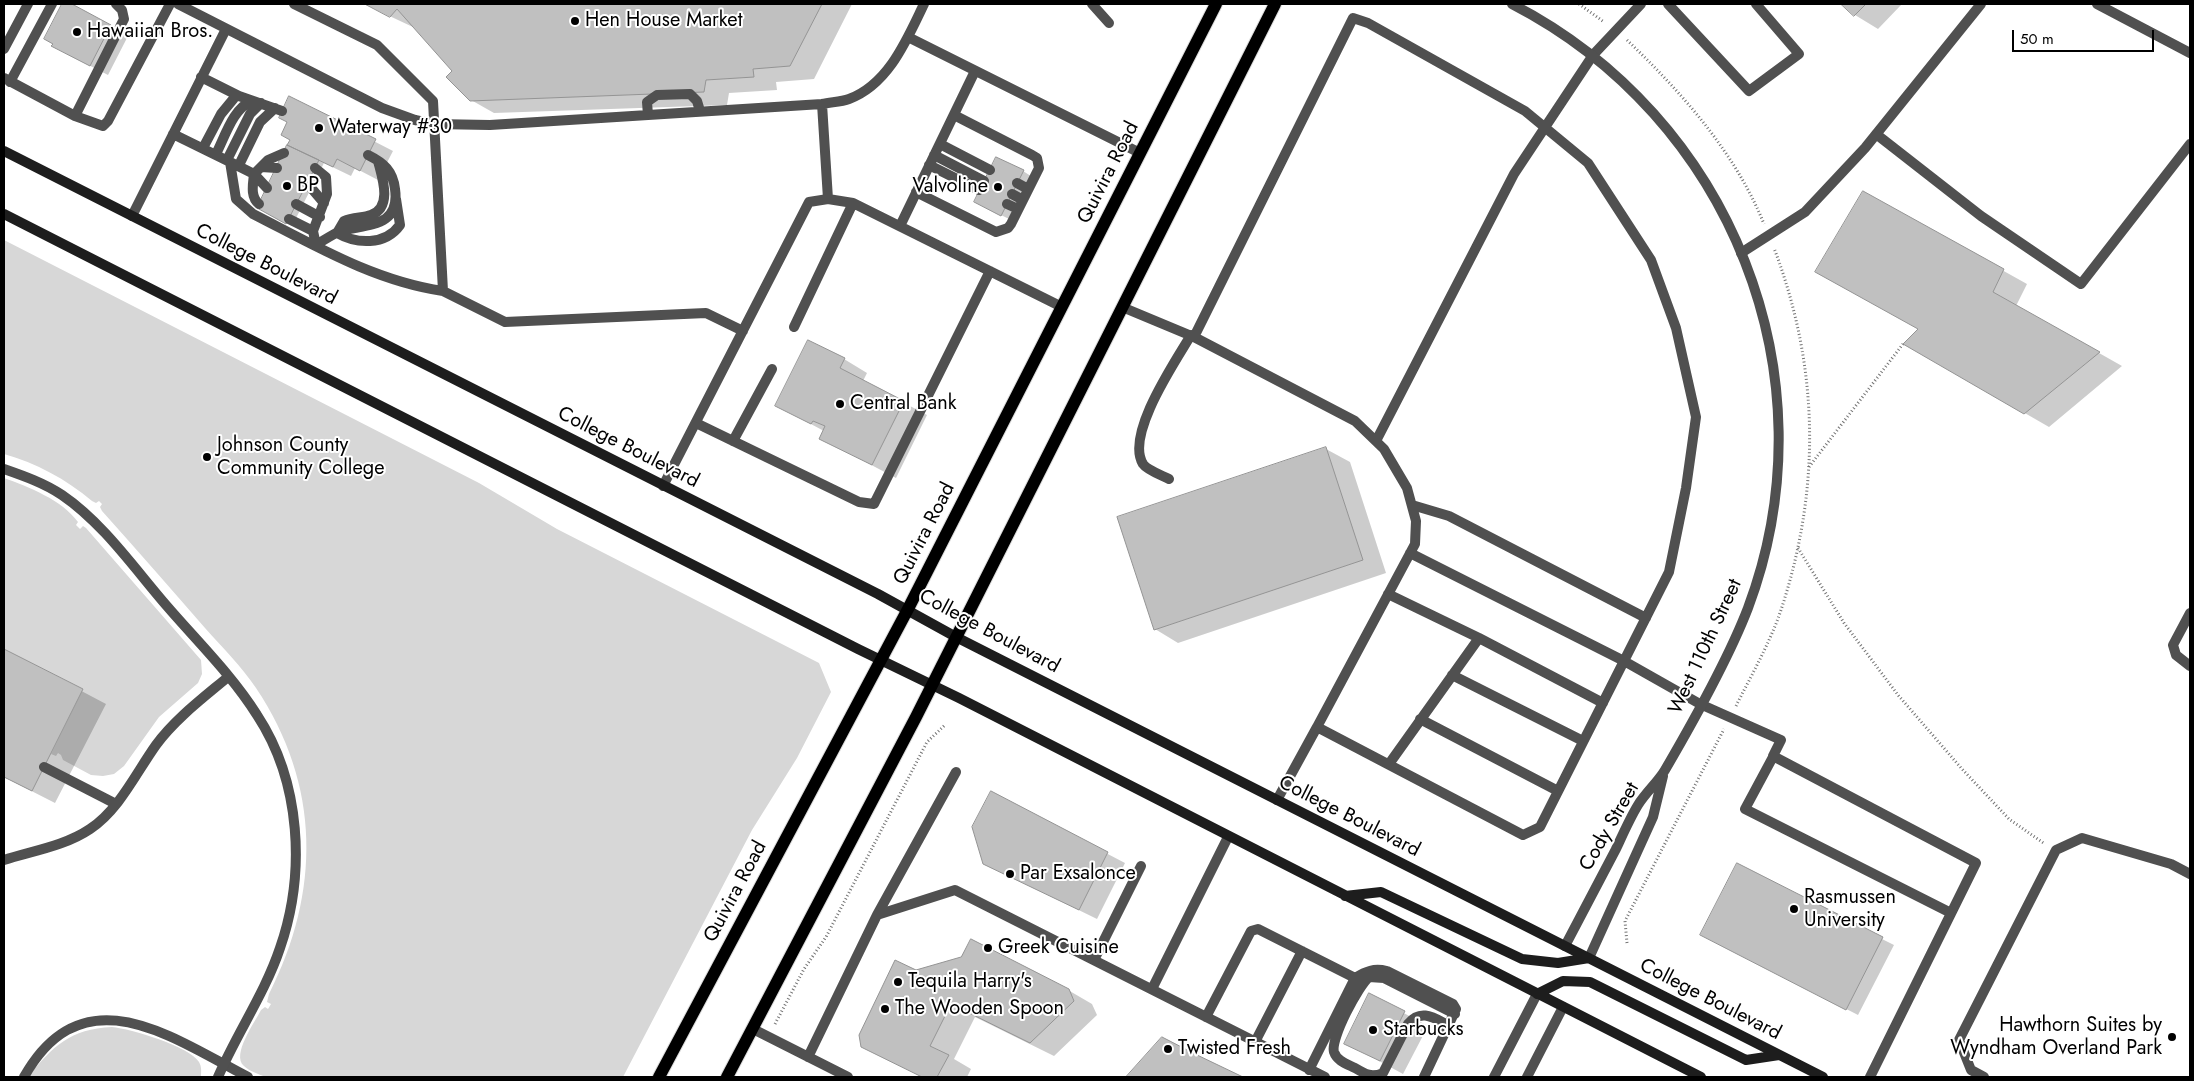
<!DOCTYPE html>
<html>
<head>
<meta charset="utf-8">
<style>
  body { margin:0 }
  #map { position:relative; width:2194px; height:1081px; overflow:hidden; background:#fff; font-family:Jost,sans-serif }
  canvas { display:block }
  .frame { position:absolute; inset:0; border:5px solid #000; pointer-events:none }
  .scale { position:absolute; left:2012px; top:30px; width:142px; height:22px; box-sizing:border-box; border:2px solid #000; border-top:0; padding-left:6px; font-size:15px; line-height:18px; white-space:nowrap; color:#000; -webkit-text-stroke:4px #fff; paint-order:stroke }
</style>
</head>
<body>
<div id="map">
<canvas width="2194" height="1081"></canvas>
<div class="frame"></div>
<div class="scale">50 m</div>
</div>
<script>
const g = document.querySelector('canvas').getContext('2d');
g.lineJoin = 'round';
function fill(path, color) {
  g.fillStyle = color;
  g.fill(path, 'evenodd');
}
function trace(path, color, width, dash) {
  g.strokeStyle = color;
  g.lineWidth = width;
  g.lineCap = dash ? 'butt' : 'round';
  g.setLineDash(dash || []);
  g.stroke(path);
}
function drawText(font, color, halo, rows, align = 'center') {
  g.font = font + ' Jost,sans-serif';
  g.lineWidth = 4;
  g.setLineDash([]);
  g.textBaseline = 'middle';
  g.strokeStyle = halo;
  g.fillStyle = color;
  for (const [text, x, y, turn = 0] of rows) {
    g.save();
    g.translate(x, y);
    g.rotate((+turn || 0) * Math.PI / 180);
    g.textAlign = isNaN(turn) ? turn : align;
    if (halo) g.strokeText(text, 0, 0);
    g.fillText(text, 0, 0);
    g.restore();
  }
}
fill(new Path2D(`
  M4 240 479 483 557 529 819 663 831 692 797 758 752 830 623 1077H265C259 1074 249 1071 244 1066 231 1055 255 1022 261 1010L265 1007 268 1009 271 1004 267 1002 269 994C321 892 321 785 256 688 242 667 222 647 205 628 171 589 137 550 102 511L100 507 102 504 99 501 96 503 92 501C66 479 36 463 4 454Z
  M4 478C29 487 62 500 78 522L76 525 80 529 83 526 86 528 201 660 202 674 198 683 159 717 124 766 114 774 103 776 91 775 63 760 61 755 58 753 56 756 51 754 83 689 4 649Z
  M112 1027C131 1029 189 1046 199 1062 202 1067 201 1072 201 1077H28C53 1046 70 1029 112 1027Z`), '#d7d7d7');
fill(new Path2D(`
  M64 4H69L128 36 108 75 71 56 45 39Z
  M364 4H852L814 79 776 82 777 90 729 93 727 105 494 113 471 100 454 71 415 28Z
  M1843 4H1902L1878 29 1855 15Z
  M290 98 393 151 378 180 355 168 351 176 324 163 292 226 259 208 291 140 288 122Z
  M1023 171 1034 178 1013 221 987 208Z
  M1864 193 2027 284 2016 306 2122 366 2049 427 1905 344 1919 329Z
  M844 359 867 373 863 381 927 415 896 478 820 438 824 431 777 406Z
  M1326 449 1350 462 1386 573 1178 643 1155 629Z
  M4 650 106 704 55 803 4 777Z
  M991 793 1125 863 1097 919 1003 873Z
  M1882 939 1894 945 1858 1015 1712 940Z
  M916 972 1068 990 1092 1004 1097 1015 1054 1056 975 1017 954 1059 971 1069 967 1077H921L863 1046Z
  M1370 995 1428 1026 1403 1074 1346 1043Z
  M1162 1039 1240 1077H1128Z`), '#0003');
const building = new Path2D(`
  M62 4H72L111 25 90 66 51 46 53 44 44 39Z
  M365 4H822L790 66 753 69 754 77 706 80 704 92 470 101 446 77 452 71 397 9 390 17Z
  M1841 4H1866L1854 16Z
  M289 96 376 139 360 171 337 159 333 167 287 145 290 140 281 135 287 122 279 118Z
  M287 145 319 160 286 224 257 208Z
  M996 157 1024 170 1001 216 974 202Z
  M1863 191 2004 269 1993 292 2100 352 2024 414 1903 344 1918 329 1815 272Z
  M808 340 845 358 840 368 904 401 872 465 819 439 825 426 813 421 811 424 775 406Z
  M1326 447 1363 560 1154 630 1117 517Z
  M4 649 83 689 32 791 4 777Z
  M991 791 1108 852 1079 910 983 864 972 827Z
  M1737 863 1883 937 1846 1010 1700 935Z
  M971 939 1069 989 1074 1001 1030 1043 951 1004 930 1046 949 1055 937 1077H922L861 1047 859 1035 895 960 916 970 961 957Z
  M1369 993 1405 1011 1380 1061 1344 1044Z
  M1162 1037 1195 1054 1243 1077H1126Z`);
fill(building, '#c0c0c0');
trace(building, '#949494', 1);
const primary = new Path2D(`
  M659 1077 908 609 1216 4
  M727 1077 916 717 1275 4`);
trace(primary, '#dbdbdb', 14);
trace(new Path2D(`
  M1579 4 1604 22
  M1627 40C1682 93 1735 152 1764 224
  M1809 467 1903 344
  M1798 548 1844 623 1898 695 1962 769 2009 819 2045 844
  M1736 706C1752 674 1771 641 1782 607 1821 486 1819 367 1774 248
  M1627 943 1625 921 1724 729
  M775 1024 804 969 826 937 927 742 945 725`), '#727272', 3, [1, 2.5]);
trace(new Path2D(`
  M178 4 382 108 415 120 434 124 490 125 822 104C831 102 841 102 849 99 889 84 907 39 924 4
  M294 4 377 45 433 101 443 291 505 322 706 313 743 331
  M1092 4 1109 23
  M1668 4 1749 91 1799 54 1756 4
  M2097 4 2190 53
  M908 37 1140 153
  M4 49 28 4
  M201 77 239 96 282 111
  M4 78 75 116 103 126 108 121 170 4
  M10 82 52 4
  M822 104 828 199
  M648 115 647 102 657 95 690 94 697 101 700 111
  M75 116 124 19 122 10 116 4
  M173 134 230 162 236 199 253 214C314 245 374 281 443 291
  M1876 134 1981 216 2081 284 2190 144
  M940 144 990 170
  M203 148 221 114 235 97 239 96
  M216 154C225 137 233 108 252 101
  M934 155 984 181
  M227 160 250 114 261 103
  M378 161C382 177 393 207 371 215 363 218 353 217 344 221L337 233C356 244 385 246 400 225L396 199
  M230 162 236 165 240 163 260 122 275 108
  M236 165 254 174 268 160 284 153
  M929 165 979 190
  M261 167 277 168
  M315 168 326 177 327 194 313 231 316 245C322 241 329 237 336 233 360 223 401 231 395 189 393 171 384 163 368 155
  M254 174C253 184 250 197 259 204
  M254 174 267 188
  M307 183 324 203
  M1017 183 1028 189
  M916 192 996 232 1008 228 1011 224 1039 168 1037 158 1032 155 954 115
  M1012 194 1023 200
  M296 204 320 217
  M1007 204 1018 209
  M132 216 226 29
  M289 219 313 231
  M900 226 975 71
  M1741 253 1805 212 1865 148 1981 4
  M1122 307 1194 337 1353 18 1368 23 1525 111 1588 163 1651 260 1676 328 1696 417 1686 488 1669 572 1540 827 1523 835 1317 727 1277 800
  M794 327 853 203
  M1194 337 1355 421 1384 449 1407 488 1416 521 1415 544 1317 727
  M696 423 859 502 874 504 990 271
  M733 441 772 369
  M1376 441 1514 174 1593 55 1641 4
  M1169 479C1161 475 1147 470 1143 464 1125 435 1175 362 1191 335
  M663 486 809 202 828 199 853 203 1062 307
  M1412 505 1449 516 1646 618
  M1410 553 1624 661 1700 704 1781 740 1773 756 1976 863 1870 1077
  M1388 594 1479 638
  M2190 613 2173 645 2176 655 2190 666
  M1452 675 1583 741
  M1420 719 1558 791
  M1774 755 1745 809 1951 913
  M1389 764 1479 638 1603 703
  M44 767 116 804
  M4 860C32 851 65 846 90 829 119 810 136 773 156 745 175 719 203 698 228 677
  M877 915 956 772
  M1094 960 1141 866
  M1152 989 1228 837
  M1206 1017 1251 931 1258 929 1361 981
  M1450 1026C1434 1018 1421 1008 1408 1024L1383 1073C1371 1078 1365 1074 1355 1068 1347 1064 1337 1061 1334 1052 1330 1039 1359 985 1369 977L1384 978 1455 1014
  M753 1029 848 1077
  M1255 1042 1302 951
  M808 1057 877 915 955 890 1325 1077
  M1309 1070 1355 978C1366 971 1374 968 1387 971L1453 1004 1456 1009 1424 1077
  M24 1077C83 972 171 1037 248 1077`), '#505050', 10);
trace(new Path2D(`
  M1512 4C1731 117 1835 376 1748 608 1728 660 1693 722 1665 770 1658 782 1646 792 1638 805 1630 818 1623 834 1616 849 1599 881 1582 914 1565 946
  M4 469C24 476 44 483 62 495 103 523 134 568 166 605 196 640 232 675 257 715 301 782 306 873 280 948 265 993 237 1033 218 1077
  M1589 958 1653 817 1663 776
  M1494 1077 1537 994
  M1527 1077 1563 1007
  M1984 1077 1971 1070 1959 1040 2056 850 2082 838 2171 864 2190 874`), '#505050', 10);
trace(new Path2D(`
  M4 151 878 594 956 637 1823 1077
  M4 214 858 649 959 698 1701 1077
  M1345 896 1381 892 1522 959 1558 963 1589 958
  M1537 994 1563 981 1590 982 1746 1060 1779 1055`), '#1d1d1d', 10);
trace(primary, '#000', 12);
for (const [x, y, r, color] of [
  [575,21,5,"#000"],
  [77,32,5,"#000"],
  [319,128,5,"#000"],
  [287,186,5,"#000"],
  [998,187,5,"#000"],
  [840,404,5,"#000"],
  [207,457,5,"#000"],
  [1010,874,5,"#000"],
  [1794,909,5,"#000"],
  [988,948,5,"#000"],
  [898,982,5,"#000"],
  [885,1009,5,"#000"],
  [1373,1030,5,"#000"],
  [2172,1037,5,"#000"],
  [1168,1049,5,"#000"]
]) {
  const dot = new Path2D();
  dot.arc(x, y, r, 0, 2 * Math.PI);
  g.fillStyle = color;
  g.fill(dot);
  trace(dot, '#fff', 2);
}
drawText('20px', '#000', '#fff', [
  ["Hen House Market",585,21],
  ["Hawaiian Bros.",87,32],
  ["Waterway #30",329,128],
  ["BP",297,186],
  ["Valvoline",988,187,"right"],
  ["Central Bank",850,404],
  ["Johnson County",217,446],
  ["Community College",217,469],
  ["Par Exsalonce",1020,874],
  ["Rasmussen",1804,898],
  ["University",1804,921],
  ["Greek Cuisine",998,948],
  ["Tequila Harry's",908,982],
  ["The Wooden Spoon",895,1009],
  ["Hawthorn Suites by",2162,1026,"right"],
  ["Wyndham Overland Park",2162,1049,"right"],
  ["Starbucks",1383,1030],
  ["Twisted Fresh",1178,1049]
], 'left');
drawText('20px', '#000', '#fff', [
  ["Quivira Road",1109,173,-63],
  ["College Boulevard",266,265,27],
  ["College Boulevard",628,448,27],
  ["Quivira Road",925,534,-63],
  ["College Boulevard",989,632,28],
  ["West 110th Street",1706,647,-65],
  ["College Boulevard",1349,817,27],
  ["Cody Street",1610,827,-60],
  ["Quivira Road",736,892,-62],
  ["College Boulevard",1710,1000,27]
]);
</script>
</body>
</html>
